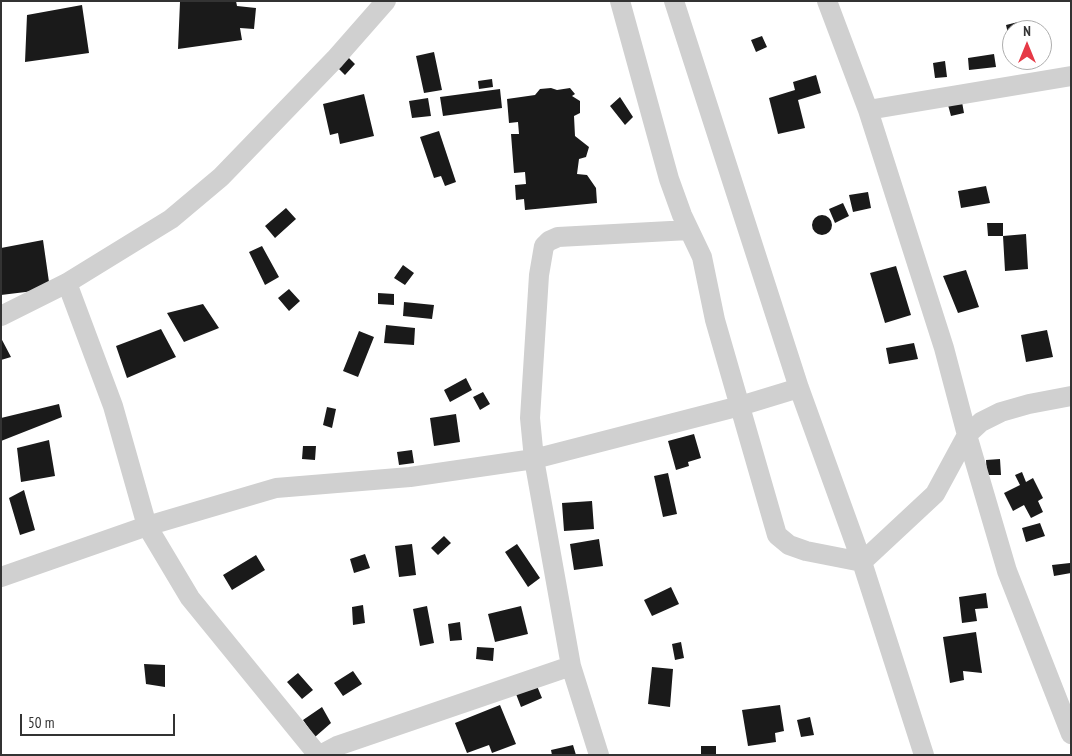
<!DOCTYPE html>
<html>
<head>
<meta charset="utf-8">
<style>
  body { margin:0 }
  #map { position:relative; width:1072px; height:756px; overflow:hidden; background:#fff; font-family:"PT Sans Narrow",sans-serif }
  canvas { display:block }
  .frame { position:absolute; inset:0; border:2px solid #333; pointer-events:none }
  .north { position:absolute; left:1002px; top:20px; width:50px; height:50px; box-sizing:border-box; background:#fff; border:1px solid #adadad; border-radius:50%; rotate:0deg; font-size:14px; font-weight:700; line-height:20px; text-align:center; color:#333 }
  .north::after { content:''; display:block; margin:auto; width:18px; height:22px; background:#e63946; clip-path:polygon(50% 0,100% 100%,50% 72%,0 100%) }
  .scale { position:absolute; left:20px; top:714px; width:155px; height:22px; box-sizing:border-box; border:2px solid #333; border-top:0; padding-left:6px; font-size:15px; line-height:18px; white-space:nowrap; color:#333; -webkit-text-stroke:4px #fff; paint-order:stroke }
</style>
</head>
<body>
<div id="map">
<canvas width="1072" height="756"></canvas>
<div class="frame"></div>
<div class="north">N</div>
<div class="scale">50 m</div>
</div>
<script>
const g = document.querySelector('canvas').getContext('2d');
g.lineJoin = 'round';
function fill(path, color) {
  g.fillStyle = color;
  g.fill(path, 'evenodd');
}
function trace(path, color, width, dash) {
  g.strokeStyle = color;
  g.lineWidth = width;
  g.lineCap = dash ? 'butt' : 'round';
  g.setLineDash(dash || []);
  g.stroke(path);
}
fill(new Path2D(`
  M184 1H236L237 6 256 8 254 29 240 28 242 40 178 49 180 2Z
  M82 5 89 53 25 62 27 15Z
  M1018 22 1019 30H1012V38H1009L1006 25Z
  M762 36 767 47 756 52 751 40Z
  M434 52 442 90 424 93 416 56Z
  M994 54 996 67 969 70 968 58Z
  M346 55 355 64 345 75 336 66Z
  M945 61 947 77 935 78 933 63Z
  M816 75 821 93 798 100 805 128 778 134 769 98 795 90 793 82Z
  M492 79 493 87 479 89 478 81Z
  M551 88 557 90 570 88 575 94 572 96 580 101V113L574 116 575 136 589 147 586 157 579 159 577 174 587 175 596 188 597 203 525 210 524 199 516 200 515 185 526 184 525 172 514 173 511 134H519L518 122 509 123 507 99 535 95 540 89Z
  M500 89 502 108 443 116 440 97Z
  M364 94 374 136 340 144 338 133 330 135 323 104Z
  M620 97 633 117 625 125 610 106Z
  M428 98 431 116 412 118 409 101Z
  M962 102 964 113 951 116 948 105Z
  M439 131 456 182 445 186 441 176 434 178 420 137Z
  M986 186 990 203 961 208 958 191Z
  M868 192 871 208 853 212 849 195Z
  M843 203 849 216 835 223 829 209Z
  M286 208 296 219 275 238 265 226Z
  M812 225a10 10 0 1 1 20 0a10 10 0 1 1-20 0Z
  M987 223H1003V236L1026 234 1028 269 1005 271 1003 236H988Z
  M43 240 50 289 1 295V248Z
  M262 246 279 277 265 285 249 252Z
  M403 265 414 273 405 285 394 278Z
  M896 266 911 315 885 323 870 273Z
  M966 270 979 307 958 313 943 276Z
  M289 289 300 301 289 311 278 298Z
  M378 293 394 294V305L378 304Z
  M404 302 434 305 432 319 403 316Z
  M203 304 219 328 184 342 167 313Z
  M386 325 415 328 414 345 384 343Z
  M161 329 176 357 127 378 116 346Z
  M1047 330 1053 357 1026 362 1021 335Z
  M359 331 374 337 358 377 343 371Z
  M1 338 11 357 1 360Z
  M914 343 918 359 889 364 886 348Z
  M466 378 472 390 450 402 444 390Z
  M483 392 490 404 480 410 473 397Z
  M59 404 62 417 1 441V418Z
  M327 407 336 409 332 428 323 425Z
  M456 414 460 442 434 446 430 418Z
  M694 434 701 458 688 462 689 466 676 470 668 441Z
  M49 440 55 476 21 482 17 448Z
  M303 446H316L315 460 302 459Z
  M412 450 414 463 399 465 397 452Z
  M1000 459 1001 475H987L986 460Z
  M1022 472 1026 482 1033 478 1043 498 1038 501 1043 512 1031 518 1024 505 1013 511 1004 493 1020 485 1015 475Z
  M668 473 677 514 663 517 654 476Z
  M24 490 35 530 20 535 9 498Z
  M592 501 594 529 564 531 562 503Z
  M1040 523 1045 536 1026 542 1022 528Z
  M444 536 451 543 438 555 431 548Z
  M599 539 603 566 574 570 570 544Z
  M412 544 416 575 399 577 395 546Z
  M517 544 540 578 528 587 505 552Z
  M365 554 370 568 354 573 350 559Z
  M256 555 265 570 232 590 223 575Z
  M1070 563 1071 573 1054 576 1052 565Z
  M671 587 679 604 652 616 644 600Z
  M986 593 988 608 975 609 977 621 962 623 959 597Z
  M363 605 365 623 353 625 352 607Z
  M427 606 434 643 420 646 413 609Z
  M521 606 528 634 495 642 488 614Z
  M460 622 462 640 450 641 448 624Z
  M976 632 982 673 963 671 964 680 950 683 943 637Z
  M681 642 684 658 675 660 672 644Z
  M477 647 494 648 493 661 476 659Z
  M144 664 165 665V687L146 684Z
  M652 667 673 669 670 707 648 704Z
  M353 671 362 684 343 696 334 683Z
  M298 673 313 690 302 699 287 682Z
  M537 686 542 698 521 707 516 694Z
  M500 705 516 744 492 753 489 745 467 753 455 723Z
  M780 705 784 731 775 733 776 742 748 746 742 710Z
  M322 707 331 723 315 737 303 720Z
  M810 717 814 735 801 737 797 720Z
  M573 745 576 755H552L551 750Z
  M701 746H716V755H701Z`), '#1a1a1a');
trace(new Path2D(`
  M620 1 669 179 682 215 702 257 715 320 777 535 789 545 806 551 862 562 935 494 967 435 981 422 1001 412 1029 404 1071 396
  M674 1 799 388 862 562 924 755
  M827 1 868 110 944 348 967 435 1007 571 1071 734
  M868 110 1071 76
  M67 283 113 406 147 526 190 598 318 755
  M1 316 67 283 171 219 221 177 335 59 386 1
  M1 577 147 526 276 488 410 477 534 459 740 406 799 388
  M320 755 337 746 571 666
  M599 755 571 666 534 459 530 418 539 275 544 246 549 241 558 237 689 230`), '#d0d0d0', 20);
</script>
</body>
</html>
